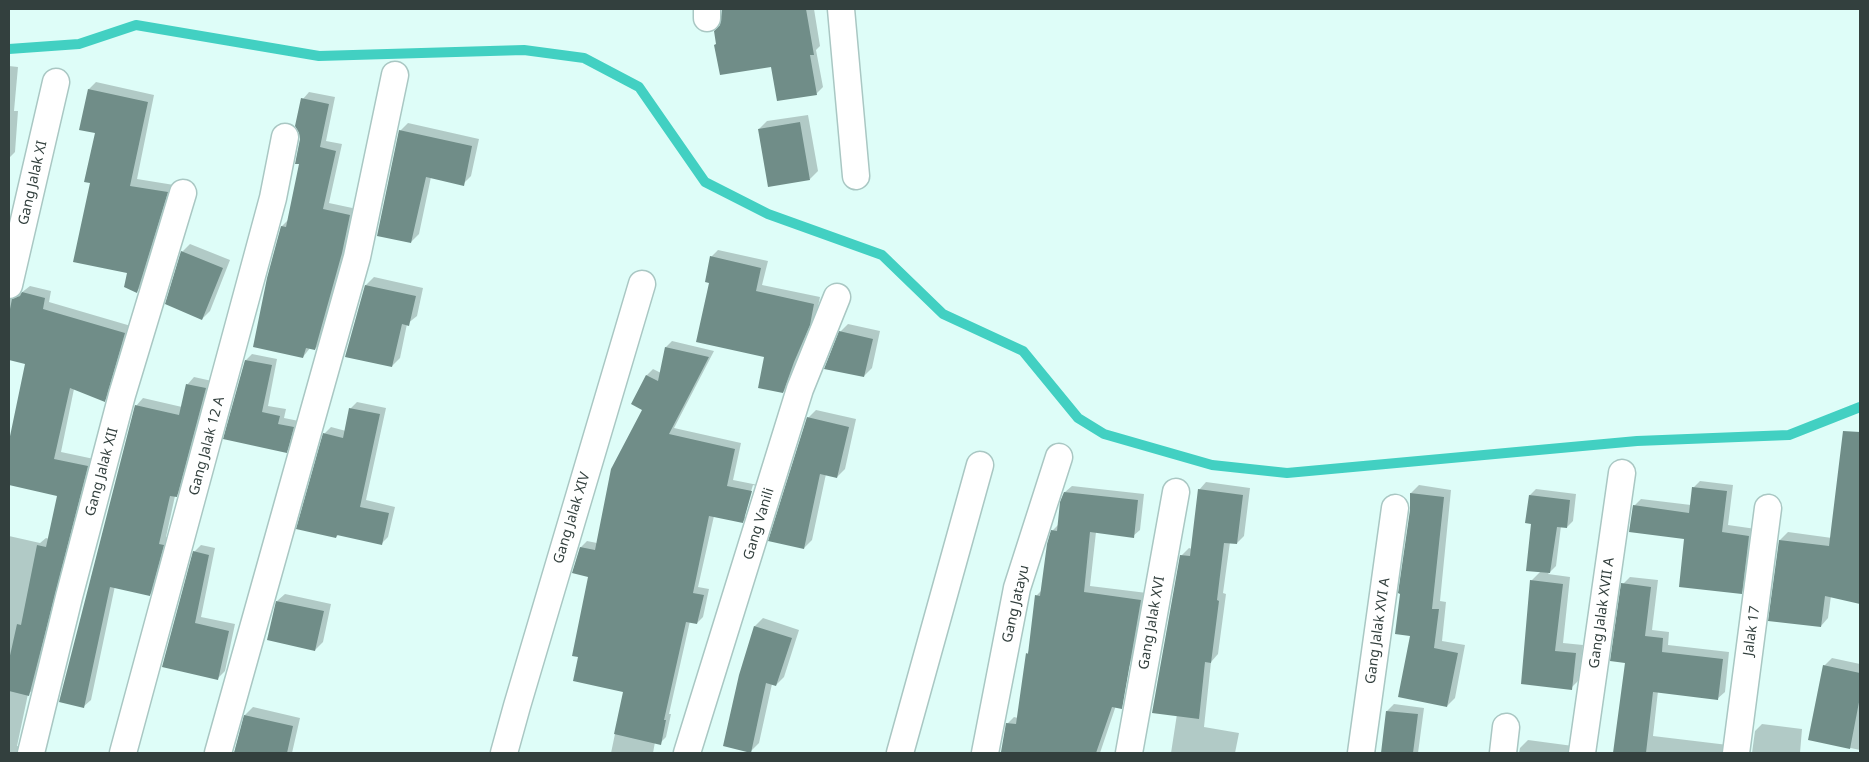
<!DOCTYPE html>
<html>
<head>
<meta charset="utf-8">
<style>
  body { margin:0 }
  #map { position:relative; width:1869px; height:762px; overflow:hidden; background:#defdf8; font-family:"Noto Sans",sans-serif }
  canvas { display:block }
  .frame { position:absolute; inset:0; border:10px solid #33403e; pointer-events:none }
</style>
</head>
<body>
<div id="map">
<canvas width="1869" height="762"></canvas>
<div class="frame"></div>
</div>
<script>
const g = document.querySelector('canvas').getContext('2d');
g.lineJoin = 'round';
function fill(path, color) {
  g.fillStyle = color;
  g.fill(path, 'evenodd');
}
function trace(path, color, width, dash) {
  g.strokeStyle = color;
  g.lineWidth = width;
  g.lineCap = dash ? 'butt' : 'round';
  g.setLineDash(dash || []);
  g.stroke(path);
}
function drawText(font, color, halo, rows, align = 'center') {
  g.font = font + ' "Noto Sans",sans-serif';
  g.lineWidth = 4;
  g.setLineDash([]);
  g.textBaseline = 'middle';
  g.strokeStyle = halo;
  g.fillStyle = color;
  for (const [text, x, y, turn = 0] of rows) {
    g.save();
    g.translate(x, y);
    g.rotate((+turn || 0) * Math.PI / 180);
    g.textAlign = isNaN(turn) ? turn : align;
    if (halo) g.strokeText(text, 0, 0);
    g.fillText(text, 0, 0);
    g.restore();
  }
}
fill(new Path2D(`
  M723 9H814L820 46 816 50 823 87 816 94 772 66 717 43Z
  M9 66 18 67 14 111H18L15 152 9 158Z
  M96 82 154 95 137 179 174 185 144 284 137 291 92 182 96 132 89 89Z
  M309 92 335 97 326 141 342 144 329 203 357 209 322 342 315 349 310 348 303 357 268 279 282 226 288 220 300 163 303 99Z
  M808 115 818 171 810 179 759 129 767 121Z
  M408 123 479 139 471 176 463 184 431 177 419 234 411 242 400 131Z
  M190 244 230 260 210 311 202 319 167 304 182 252Z
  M718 250 768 261 762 285 820 297 816 316 790 385 783 392 766 356 710 282 711 257Z
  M374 277 423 288 417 316 407 324 400 358 392 366 346 356 366 285Z
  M30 286 51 291 49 302 131 326 111 394 104 400 74 389 61 452 94 459 36 688 28 694 17 746 23 747 26 753H9V536L40 543 46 538 49 539 59 495 9 484V447L27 364 9 359V291L13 293H21Z
  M848 324 880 331 872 368 864 376 840 332Z
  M672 341 714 351 674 428 741 443 733 480 758 485 748 516 742 522 714 516 698 587 709 589 703 617 697 623 690 621 669 714H671L666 737 660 743 655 742 653 753H608H611L624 691 580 657 590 576 574 572 581 547 587 541 597 543 644 409 633 403 647 375 653 369 661 373 666 347ZM753 485 756 486 746 517H743Z
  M252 354 277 359 268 406 286 409 284 418 299 421 292 445 286 451 225 438 246 360Z
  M194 377 212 381 183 489 175 496 166 537 170 538 157 587 150 594 115 586 91 700 83 707 136 406 143 398 182 407 187 385Z
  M357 402 386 408 366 500 395 507 388 537 382 543 339 534 336 537 324 434 331 427 346 431 350 409Z
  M816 410 856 419 845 469 837 477 826 474 812 540 804 548 808 418Z
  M1850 438 1860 440V603L1831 596 1828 618 1821 626 1770 620 1780 540 1788 532 1832 538Z
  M1700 481 1733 485 1728 525 1756 529 1748 586 1741 593 1686 538 1634 506 1641 499 1691 505 1693 488Z
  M1206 482 1250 488 1244 536 1237 543 1230 542 1223 593 1226 594 1218 654 1211 662 1204 727 1239 733 1235 753H1171L1177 714 1181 556 1189 548 1192 549 1199 490Z
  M1419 485 1451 490 1440 601 1446 602 1442 641 1465 645 1455 698 1447 706 1411 635V493Z
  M1072 486 1144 494 1140 530 1133 536 1096 532 1090 586 1147 593 1140 634 1100 753H1017L1007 724 1014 717 1018 718 1027 654 1029 651 1036 596 1043 589 1052 531 1059 524 1065 492Z
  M1536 489 1576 494 1573 521 1567 527 1561 526 1556 566 1548 574 1570 577 1563 643 1583 645 1579 680 1571 688 1522 683 1531 581 1541 571 1530 495Z
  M201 545 215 548 201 617 235 624 225 671 218 678 163 666 194 552Z
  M1630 577 1658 580 1652 630 1669 632 1668 645 1729 652 1725 692 1717 699 1658 691 1653 736 1728 745 1730 753H1614L1626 662 1623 584Z
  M285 594 331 604 323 642 315 650 277 601Z
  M763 618 799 630 784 677 776 685 772 684 759 743 751 751 740 675 755 626Z
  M1832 658 1860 664V750L1809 739 1824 666Z
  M1394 704 1424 708 1418 753H1382L1387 711Z
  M253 707 300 718 292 753H234L245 715Z
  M1762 724 1802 729 1800 753H1752L1755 731Z
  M1528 740 1573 746 1572 753H1519L1520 748Z`), '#0003');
trace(new Path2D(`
  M9 49 79 44 136 25 319 56 524 50 584 58 639 87 705 182 768 214 882 255 943 314 1023 351 1078 418 1104 434 1212 465 1287 473 1637 441 1789 435 1860 407`), '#42d0c2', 10);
fill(new Path2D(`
  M722 9H806L814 55H810L817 95 777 101 771 67 720 75 714 45 716 44 714 31 720 25Z
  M88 89 148 102 130 186 168 192 137 293 124 287 127 273 73 262 90 183 84 182 95 133 79 130Z
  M301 98 329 104 320 147 336 151 323 209 350 215 342 253 315 350 306 348 303 358 253 347 267 278 281 226 286 227 299 164H295L300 139 299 133 295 126Z
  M800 122 810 180 768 187 758 129Z
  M399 130 472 146 464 186 426 177 411 243 377 236Z
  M181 251 223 268 202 320 165 304Z
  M710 256 761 268 756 291 814 304 810 325 794 362 783 393 758 388 764 357 696 342 709 283 705 282Z
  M365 285 416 296 409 326 402 324 392 367 345 357Z
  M22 292 45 298 43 309 125 333 105 402 70 388 54 459 88 466 29 696 9 691V660L17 624 21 625 37 545 46 547 57 496 9 485V441L25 364 9 360V314L12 299 20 296Z
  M839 331 873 339 864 377 824 369Z
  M665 347 709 357 669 434 735 449 727 486 752 491 743 523 709 516 693 593 704 595 697 624 686 622 664 720H666L661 745 614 734 623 692 573 681 578 657 572 656 588 577 572 573 580 547 595 550 611 469 642 410 631 404 646 375 658 381Z
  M245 360 272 365 262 412 280 416 278 424 294 427 287 453 223 439Z
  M186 384 206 388 177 497 170 496 159 544 164 545 150 596 110 587 84 708 59 702 135 405 179 415Z
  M349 408 380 414 360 507 389 513 382 545 337 535 336 538 296 529 323 433 343 438Z
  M807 417 849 427 837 478 820 474 804 549 768 541Z
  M1843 431 1860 432V604L1825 596 1821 627 1768 621 1779 540 1829 546Z
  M1692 487 1727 491 1722 532 1749 536 1742 594 1679 587 1684 539 1629 532 1633 505 1689 513Z
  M1198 489 1243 495 1237 544 1224 543 1217 600 1219 601 1211 663 1205 662 1199 719 1152 713 1180 555 1190 556Z
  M1064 492 1138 500 1134 538 1090 532 1084 592 1141 600 1122 709 1112 707 1096 753H1013L1001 752 1006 723 1016 724 1026 653 1028 654 1035 595 1040 596 1047 544 1051 530 1057 531 1060 502Z
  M1410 493 1444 497 1432 609H1439L1434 648 1458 653 1447 707 1398 697 1410 636 1395 634 1400 594 1398 593 1410 510Z
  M1529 495 1570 500 1567 528 1557 527 1550 573 1526 571 1531 524 1525 523Z
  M193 551 209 555 195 623 229 631 218 680 162 667Z
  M1530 580 1563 584 1555 651 1576 653 1572 690 1521 684Z
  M1621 583 1651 587 1645 636 1663 638 1662 652 1723 659 1718 700 1653 692 1646 753H1613L1625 663 1610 661Z
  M276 601 324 611 315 651 267 640Z
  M754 626 792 638 776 686 766 683 751 753 723 746 739 675Z
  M1823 665 1860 673V697L1850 749 1808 740Z
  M1386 711 1418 714 1413 753H1381Z
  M244 715 293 726 287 753H234Z`), '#708d88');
const minor = new Path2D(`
  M707 9V18
  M841 9 856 176
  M9 285 56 82
  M31 753 69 597 122 395 183 193
  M123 753 273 198 285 137
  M218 753 357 257 395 75
  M504 753 517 706 642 284
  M687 753 800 389 837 297
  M900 753 980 465
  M985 753 1017 588 1059 457
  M1129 753 1176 492
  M1361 753 1395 508
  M1503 753 1506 727
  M1582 753 1622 473
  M1736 753 1768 508`);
trace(minor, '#a9c7c3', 29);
trace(minor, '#fff', 26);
drawText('14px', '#33403e', '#fff', [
  ["Gang Jalak XI",33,183,-77],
  ["Gang Jalak 12 A",207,446,-75],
  ["Gang Jalak XII",102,472,-75],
  ["Gang Jalak XIV",572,518,-73],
  ["Gang Vanili",759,524,-73],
  ["Gang Jatayu",1016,604,-77],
  ["Gang Jalak XVII A",1602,613,-82],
  ["Gang Jalak XVI",1152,623,-80],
  ["Gang Jalak XVI A",1378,631,-82],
  ["Jalak 17",1752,631,-82]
]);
</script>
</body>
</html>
